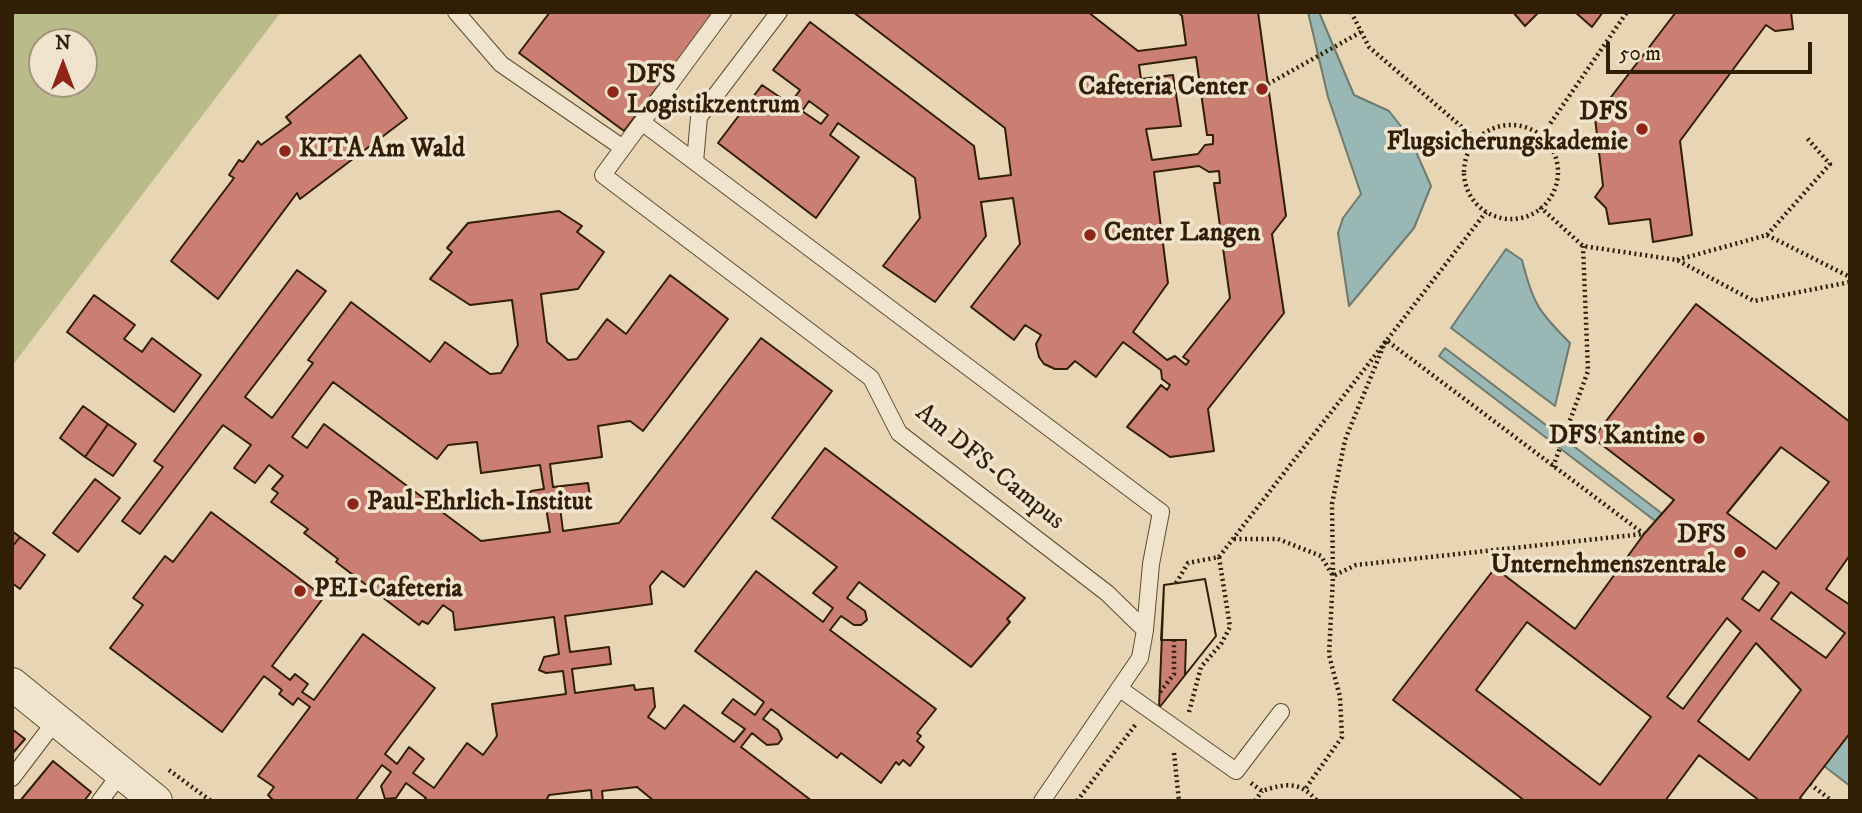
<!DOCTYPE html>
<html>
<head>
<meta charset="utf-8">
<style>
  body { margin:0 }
  #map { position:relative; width:1862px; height:813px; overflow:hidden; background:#e8d5b3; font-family:"IM FELL DW Pica",serif }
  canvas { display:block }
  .frame { position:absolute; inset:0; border:14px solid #301f05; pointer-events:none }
  .north { position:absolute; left:28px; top:28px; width:70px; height:70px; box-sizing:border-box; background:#f0e4ce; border:2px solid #a3957e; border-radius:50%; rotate:0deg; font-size:19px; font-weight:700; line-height:28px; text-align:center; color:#301f05 }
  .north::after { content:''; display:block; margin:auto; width:24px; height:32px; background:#8f2418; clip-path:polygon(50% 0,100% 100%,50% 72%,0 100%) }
  .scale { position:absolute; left:1606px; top:42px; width:206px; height:32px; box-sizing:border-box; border:4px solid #301f05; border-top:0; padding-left:9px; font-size:21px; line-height:24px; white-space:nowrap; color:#301f05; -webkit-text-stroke:5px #f0e4ce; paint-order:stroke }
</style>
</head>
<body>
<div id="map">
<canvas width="1862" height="813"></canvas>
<div class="frame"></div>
<div class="north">N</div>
<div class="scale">50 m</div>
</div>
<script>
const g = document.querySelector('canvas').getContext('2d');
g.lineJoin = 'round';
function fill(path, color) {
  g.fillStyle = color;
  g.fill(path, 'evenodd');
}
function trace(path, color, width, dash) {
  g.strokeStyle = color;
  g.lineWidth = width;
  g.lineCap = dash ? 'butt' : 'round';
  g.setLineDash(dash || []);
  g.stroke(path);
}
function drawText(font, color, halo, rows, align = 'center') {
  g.font = font + ' "IM FELL DW Pica",serif';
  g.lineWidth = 7;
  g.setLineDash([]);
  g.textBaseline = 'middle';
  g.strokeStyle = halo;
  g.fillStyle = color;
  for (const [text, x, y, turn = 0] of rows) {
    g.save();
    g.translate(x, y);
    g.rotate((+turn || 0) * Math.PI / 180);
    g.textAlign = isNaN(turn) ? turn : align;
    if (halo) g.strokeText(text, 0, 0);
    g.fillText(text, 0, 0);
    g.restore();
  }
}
fill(new Path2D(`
  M12 12H281L12 366ZM42 42H84V84H42Z`), '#b9bc8a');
const water = new Path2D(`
  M1308 12H1319L1354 95 1389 111 1410 138 1431 186 1414 228 1349 306 1338 233 1343 218 1361 194 1328 97Z
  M1506 249 1522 260C1533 304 1539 312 1570 343L1555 406 1451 328Z
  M1445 348 1681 528 1675 536 1439 356Z
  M1848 736 1850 737V786L1824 766Z`);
fill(water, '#99b7b4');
trace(water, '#6f7a6e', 2);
const building = new Path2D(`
  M550 12H715L624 131 519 53Z
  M853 12H1088L1138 51 1186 45 1182 16 1178 12H1258L1286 216 1272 234 1284 313 1208 409 1214 451 1170 457 1127 427 1161 385 1167 390 1170 385 1162 379 1161 370 1123 342 1096 377 1075 361 1067 369H1055L1044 364 1039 357 1036 344 1041 335 1025 325 1014 340 971 307 1020 244 1013 198 981 202 986 236 935 302 883 266 920 218 915 178 838 123 830 135 859 157 816 218 718 143 762 85 790 104 800 90 773 70 810 22 974 146 979 179 1011 175 1005 128ZM1196 57 1207 135H1213V144L1205 145 1198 154 1152 160 1146 129 1181 126 1173 75 1141 79 1139 65ZM809 101 828 115 821 124 802 111ZM1199 166 1209 172 1219 171 1220 183H1214L1230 298 1183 357 1189 361 1186 365 1175 356 1167 360 1133 332 1168 283 1154 172Z
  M1513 12H1539L1525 26Z
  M1575 12H1603L1592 27Z
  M1676 12H1791L1793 29 1775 31 1766 25 1680 141 1692 235 1653 242 1650 219 1609 224 1606 208 1595 197 1603 186 1595 118Z
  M360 55 407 118 300 199 297 193 218 299 171 261 234 178 229 175 239 160 243 162 258 141 261 145 291 123 286 117Z
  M559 211 582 226 577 232 604 252 578 289 541 294 547 342 568 360 577 359 607 319 626 334 670 275 728 319 643 431 630 421 598 426 602 457 550 464 553 487 588 483 591 503 560 507 563 531 619 523 761 338 832 391 684 587 662 571 650 586 652 604 565 616 570 652 609 647 611 664 572 669 575 693 634 685 635 690 653 688 655 707 648 717 665 729 684 705 734 742 745 729 722 713 733 699 755 715 764 702 695 651 756 571 823 622 833 608 813 593 837 567 772 518 825 448 1025 598 1007 619 1010 622 971 667 859 582 847 598 865 611 867 620 861 625H854L841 616 830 630 936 709 917 733 921 736 917 741 924 747 910 766 903 760 899 765 896 762 881 783 841 753 837 758 771 709 763 719 778 730 782 739 778 744 767 745 752 733 741 747 812 801H654L637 787 602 791 603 801H592L591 790 549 795 546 801H423L426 798 406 783 396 798 385 799 381 786 391 772 382 765 355 801H274L268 795 274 787 258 776 310 707 298 698 293 705 279 694 282 690 264 676 222 732 110 648 143 605 133 598 165 556 173 562 211 512 324 597 272 666 290 680 295 674 308 684 302 692 314 700 363 634 435 688 385 754 397 764 409 747 424 759 413 773 434 788 467 743 483 755 497 736 492 704 566 694 563 671 546 673 539 670 544 657 559 654 554 617 455 630 453 612 443 605 428 624 422 621 419 625 336 562 338 559 304 533 308 529 271 502 278 493 272 489 283 476 269 465 255 483 234 468 251 445 223 425 140 534 122 521 163 467 154 461 297 270 326 291 245 397 272 418 313 363 308 360 351 302 430 362 445 342 490 374 501 373 518 345 512 300 470 305 430 279 452 252 447 248 468 223ZM333 382 437 459 448 445 477 442 481 473 540 465 544 489 531 491 525 499 530 508H546L550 532 481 541 324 424 307 448 292 437Z
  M94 295 135 325 124 339 142 352 152 338 201 375 174 412 67 332Z
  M1696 304 1850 422V555L1826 589 1850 605V733L1800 798 1803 801H1760L1699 755 1665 801H1525L1393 700 1495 568 1575 629 1644 534 1674 500 1593 438ZM1781 447 1829 482 1776 549 1727 513ZM1763 571 1779 583 1759 611 1742 599ZM1791 592 1845 633 1826 658 1771 619ZM1727 618 1741 631 1683 709 1667 697ZM1527 622 1651 717 1600 785 1476 690ZM1756 643 1801 690 1749 760 1698 721Z
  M83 406 108 424 85 457 60 438Z
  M108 424 136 444 113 476 85 457Z
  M95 479 120 498 78 552 53 533Z
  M12 531 20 537 12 547Z
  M20 537 45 555 20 589 12 583V547Z
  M1205 579 1216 636 1159 708 1164 585Z
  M1205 579 1216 636 1185 675 1186 640H1161L1164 585Z
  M12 729 25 739 12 754Z
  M53 761 91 792 84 801H20Z`);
fill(building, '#cb7f72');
trace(building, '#301f05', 2);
const lane = new Path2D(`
  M456 12 501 64 623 148
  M723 12 603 175 871 378 899 433 1107 593 1145 630 1140 658 1042 801
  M779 12 699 117 695 162 1161 512 1151 564 1145 630
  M643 123 695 162
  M1120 689 1236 771 1281 712
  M12 778 57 719
  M100 801 121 773`);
const street = new Path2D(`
  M12 684 156 801`);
trace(lane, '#5e4c30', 18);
trace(street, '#5e4c30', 34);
trace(new Path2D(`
  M1351 12 1369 47 1477 140
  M1268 84 1361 32
  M1464 172a47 47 0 1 1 94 0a47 47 0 1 1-94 0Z
  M1541 137 1627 12
  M1540 207 1583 246 1677 260 1754 301 1850 282
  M1767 235 1850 277
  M1677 260 1767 235 1830 164 1806 137
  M1553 467 1588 371 1583 246
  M1234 539H1278L1321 556 1333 576 1356 565 1643 534
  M1176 583 1188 563 1219 557 1486 212
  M1160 692 1174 674V640
  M1189 712 1201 667 1221 644 1230 627 1219 557
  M1174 753 1179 801
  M169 770 211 801
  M1251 783 1262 791C1286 783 1300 781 1317 801
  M1810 784 1832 801
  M1306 788 1342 737 1340 697 1329 655 1333 576 1332 504 1345 440 1386 340 1644 534
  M1077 801 1136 724
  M1255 801 1262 791`), '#301f05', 4.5, [2, 3.5]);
trace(lane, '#f0e4ce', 16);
trace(street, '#f0e4ce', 32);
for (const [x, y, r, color] of [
  [1262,89,7,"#8f2418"],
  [613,92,7,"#8f2418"],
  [1642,129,7,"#8f2418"],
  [285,151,7,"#8f2418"],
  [1090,235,7,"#8f2418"],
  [1699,438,7,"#8f2418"],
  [353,504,7,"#8f2418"],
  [1740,552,7,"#8f2418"],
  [300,591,7,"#8f2418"]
]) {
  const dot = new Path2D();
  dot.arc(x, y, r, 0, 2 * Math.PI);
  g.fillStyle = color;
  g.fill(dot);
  trace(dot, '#f0e4ce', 2.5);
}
drawText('bold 26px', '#301f05', '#f0e4ce', [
  ["DFS",627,77],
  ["Logistikzentrum",627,107],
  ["Cafeteria Center",1248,89,"right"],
  ["DFS",1628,114,"right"],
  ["Flugsicherungskademie",1628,144,"right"],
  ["KITA Am Wald",299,151],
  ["Center Langen",1104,235],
  ["DFS Kantine",1685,438,"right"],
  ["Paul-Ehrlich-Institut",367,504],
  ["DFS",1726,537,"right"],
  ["Unternehmenszentrale",1726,567,"right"],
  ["PEI-Cafeteria",314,591]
], 'left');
drawText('26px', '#301f05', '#f0e4ce', [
  ["Am DFS-Campus",989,468,39]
]);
</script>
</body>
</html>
